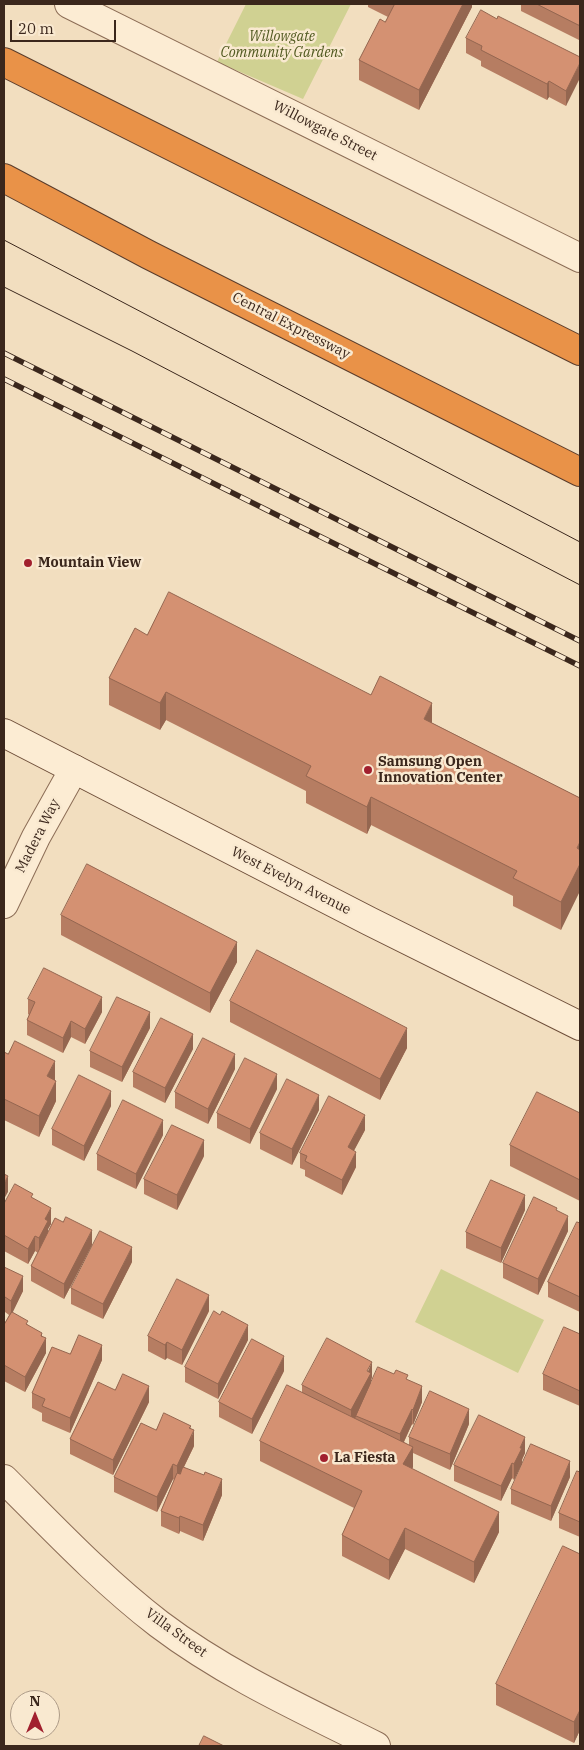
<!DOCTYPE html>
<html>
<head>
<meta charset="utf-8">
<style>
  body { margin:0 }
  #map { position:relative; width:584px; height:1750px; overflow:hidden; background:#f2debf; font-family:"IBM Plex Serif",serif }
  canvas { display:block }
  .frame { position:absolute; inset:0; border:5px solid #3b271c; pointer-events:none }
  .north { position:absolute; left:10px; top:1690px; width:50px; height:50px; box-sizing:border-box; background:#f9e9d0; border:1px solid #ad9b88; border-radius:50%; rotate:0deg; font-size:14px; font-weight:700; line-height:20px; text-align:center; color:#3b271c }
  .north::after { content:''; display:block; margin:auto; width:18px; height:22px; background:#a1202e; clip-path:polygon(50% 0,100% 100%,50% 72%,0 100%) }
  .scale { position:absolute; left:10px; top:20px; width:106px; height:22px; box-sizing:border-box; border:2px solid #3b271c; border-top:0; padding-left:6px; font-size:15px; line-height:18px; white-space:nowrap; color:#3b271c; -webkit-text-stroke:4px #f9e9d0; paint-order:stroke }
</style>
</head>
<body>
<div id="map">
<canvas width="584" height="1750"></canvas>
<div class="frame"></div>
<div class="north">N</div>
<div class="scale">20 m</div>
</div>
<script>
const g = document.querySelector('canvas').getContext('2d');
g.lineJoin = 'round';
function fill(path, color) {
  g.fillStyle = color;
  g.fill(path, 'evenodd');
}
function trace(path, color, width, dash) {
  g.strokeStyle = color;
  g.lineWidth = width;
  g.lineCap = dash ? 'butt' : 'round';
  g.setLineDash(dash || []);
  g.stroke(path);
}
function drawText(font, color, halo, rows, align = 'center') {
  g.font = font + ' "IBM Plex Serif",serif';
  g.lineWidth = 5;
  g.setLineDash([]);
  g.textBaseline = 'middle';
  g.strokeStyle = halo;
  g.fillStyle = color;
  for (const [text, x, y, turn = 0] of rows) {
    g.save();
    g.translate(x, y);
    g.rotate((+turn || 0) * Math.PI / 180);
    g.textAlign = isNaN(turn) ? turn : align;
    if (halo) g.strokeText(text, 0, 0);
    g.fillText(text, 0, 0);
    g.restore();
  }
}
fill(new Path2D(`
  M246 4H351L303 99 217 62Z
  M441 1269 544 1320 518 1373 415 1322Z`), '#d0d192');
const street = new Path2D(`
  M69 4 580 258
  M4 904 36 837 74 769
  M4 1479C54 1529 103 1581 159 1624 225 1674 302 1709 376 1746`);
const secondary = new Path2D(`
  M4 733 369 921 580 1026`);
const highway = new Path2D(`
  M4 62 580 351
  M4 178 149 255 580 472`);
trace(street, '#8c6d56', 30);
trace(secondary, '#6e4e39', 30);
trace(highway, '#5a3c2b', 30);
trace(street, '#fcecd3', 28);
trace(secondary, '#fcecd3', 28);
trace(highway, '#e99248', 28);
trace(new Path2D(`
  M4 240 580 542
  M4 287 132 351 580 585`), '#3b271c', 1);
const rail = new Path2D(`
  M4 353 580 641
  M4 379 580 666`);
trace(rail, '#3b271c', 5.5);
trace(rail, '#f9e9d0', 4, [11]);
fill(new Path2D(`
  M368 4H472V7L419 110 359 80V60L385 22 388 17 368 7Z
  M521 4H580V39L579 40 521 11Z
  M497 19 580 57 566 106 549 97 547 100 481 66V61L466 53V38Z
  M147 635 371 695 432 723 580 798 561 930 513 906V896L371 825 367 834 306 803V791L166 720 160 730 109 705V678Z
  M61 915 237 962 210 1013 61 935Z
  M28 999 102 1012 85 1044 71 1037 63 1053 27 1035V1020L29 1015 28 1014Z
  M230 1001 407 1048 380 1100 230 1022Z
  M150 1028 122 1082 90 1067V1051Z
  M193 1049 165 1103 133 1087V1072Z
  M4 1052 55 1080 56 1101 39 1137 4 1120Z
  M235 1069 208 1124 175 1108V1092Z
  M277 1089 250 1144 217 1128V1113Z
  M111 1106 84 1161 52 1145V1129Z
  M319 1110 292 1165 260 1149V1133Z
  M580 1113V1201L510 1166V1145Z
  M365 1130 354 1150 356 1167 342 1195 305 1176V1170L300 1168V1153Z
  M163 1135 136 1189 97 1170V1154Z
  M204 1156 177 1210 144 1194V1179Z
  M33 1198 51 1224 48 1229V1232L92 1245 64 1299 31 1281V1266L38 1253 35 1251 28 1264 4 1251V1204Z
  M525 1210 501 1263 466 1248V1232Z
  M557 1211 568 1231 538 1295 503 1278V1263Z
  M580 1223V1312L548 1297V1282Z
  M132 1262 103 1319 71 1304V1288Z
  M4 1267 23 1291 12 1312 42 1336 46 1353 25 1392 4 1381V1325L9 1315 5 1312 4 1315Z
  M209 1311 182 1365 167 1358 165 1360 148 1351V1336Z
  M580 1334V1406L543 1390V1374Z
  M248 1340 218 1399 185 1382V1367Z
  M70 1354 102 1360 70 1433 42 1421V1413L32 1408V1393Z
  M284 1371 252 1434 219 1417V1402Z
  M372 1377 371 1380V1385L408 1380 422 1402 413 1425 412 1424 404 1442 409 1445V1437L469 1424 450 1470 413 1453V1467L412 1469 499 1532 474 1583 405 1549 389 1580 342 1556V1535L354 1508 260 1461V1441L302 1392V1385Z
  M115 1390 149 1402 113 1475 70 1454V1439Z
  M191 1428 194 1446 184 1467 222 1495 203 1541 180 1531 179 1534 161 1526V1511L174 1480 173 1479 157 1512 114 1492V1477L156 1430Z
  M525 1453 514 1480 512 1478 501 1501 454 1481V1465Z
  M580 1472V1537L559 1528V1513Z
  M570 1477 551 1521 511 1504V1489Z
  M580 1554V1730L574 1743 496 1705V1684Z`), '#b67d62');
fill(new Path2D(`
  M463 4H472V7L419 110V90Z
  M580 23V39L579 40V25Z
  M580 63V78L566 106V91Z
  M549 81V97L547 100V84Z
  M166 692V720L160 730V703Z
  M432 703V731L424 719Z
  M371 797V825L367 834V807Z
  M580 842V891L561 930V902L577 848Z
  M237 942V962L210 1013V993Z
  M102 997V1012L85 1044V1029Z
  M150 1012V1028L122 1082V1067Z
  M71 1021V1037L63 1053V1038Z
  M407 1028V1048L380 1100V1079Z
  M193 1034V1049L165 1103V1088Z
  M235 1054V1069L208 1124V1109Z
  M55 1061V1081L47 1076Z
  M277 1074V1089L250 1144V1129Z
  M56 1081V1101L39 1137V1116Z
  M111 1091V1106L84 1161V1146Z
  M319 1095V1110L292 1165V1149Z
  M365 1115V1130L348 1162V1147Z
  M163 1120V1135L136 1189V1174Z
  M204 1140V1156L177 1210V1195Z
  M356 1152V1167L342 1195V1180Z
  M8 1176V1192L4 1199V1184Z
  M525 1195V1210L501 1263V1248Z
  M51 1208V1224L48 1229V1236L39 1253V1238L45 1219Z
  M568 1216V1231L538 1295V1279Z
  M92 1230V1245L64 1299V1284Z
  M35 1236V1251L28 1264V1249Z
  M132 1247V1262L103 1319V1304Z
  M23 1276V1291L11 1316V1301Z
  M209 1295V1311L182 1365V1350Z
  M5 1297V1312L4 1315V1299Z
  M248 1325V1340L218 1399V1384Z
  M42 1333V1345L46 1338V1353L25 1392V1377Z
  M167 1342V1358L165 1360V1345Z
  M102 1345V1360L70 1433V1418Z
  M284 1356V1371L252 1434V1419Z
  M372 1362V1377L371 1380V1388L351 1426V1410Z
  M149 1386V1402L113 1475V1460Z
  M422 1386V1402L413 1425V1410Z
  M412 1409V1424L400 1450V1434Z
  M469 1409V1424L450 1470V1454Z
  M191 1426V1438L194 1430V1446L177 1481V1466Z
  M525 1437V1453L522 1459V1464L514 1480V1464L520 1448Z
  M413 1447V1467L403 1485V1464Z
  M570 1461V1477L551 1521V1506Z
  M512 1463V1478L501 1501V1486Z
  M173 1464V1479L157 1512V1497Z
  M222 1479V1495L203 1541V1525Z
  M499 1512V1532L474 1583V1562Z
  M180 1516V1531L179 1534V1518Z
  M405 1528V1549L389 1580V1560Z
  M580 1710V1730L574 1743V1722Z`), '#946650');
const building = new Path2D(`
  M395 4H463L419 90 359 60 380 19 385 22Z
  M537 4H580V23L579 25Z
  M481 10 497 19 498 16 580 57V63L566 91 549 81 547 84 481 50 482 46 466 38Z
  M169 592 371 695 380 676 432 703 424 719 580 798V842L577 848 580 850V864L561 902 513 878 517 871 371 797 367 807 306 776 311 766 166 692 160 703 109 678 135 628 147 635Z
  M87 864 237 942 210 993 61 915Z
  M257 950 407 1028 380 1079 230 1001Z
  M44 968 102 997 85 1029 71 1021 63 1038 27 1020 35 1002 28 999Z
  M117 997 150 1012 122 1067 90 1051Z
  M161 1018 193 1034 165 1088 133 1072Z
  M203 1038 235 1054 208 1109 175 1092Z
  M15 1041 55 1061 47 1076 56 1081 39 1116 4 1099V1052L8 1054Z
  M245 1058 277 1074 250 1129 217 1113Z
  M79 1075 111 1091 84 1146 52 1129Z
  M287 1079 319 1095 292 1149 260 1133Z
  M537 1092 580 1113V1180L510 1145Z
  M329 1096 365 1115 348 1147 356 1152 342 1180 305 1161 307 1156 300 1153Z
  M123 1100 163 1120 136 1174 97 1154Z
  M172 1125 204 1140 177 1195 144 1179Z
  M4 1174 8 1176 4 1184Z
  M491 1180 525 1195 501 1248 466 1232Z
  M15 1184 33 1194 31 1197 51 1208 45 1219 48 1221 39 1238 35 1236 28 1249 4 1235V1204Z
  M534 1197 557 1208 556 1210 568 1216 538 1279 503 1263Z
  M66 1217 92 1230 64 1284 31 1266 55 1218 63 1222Z
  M577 1222 580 1223V1297L548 1282Z
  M100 1231 132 1247 103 1304 71 1288Z
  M4 1267 23 1276 11 1301 5 1297 4 1299Z
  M177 1279 209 1295 182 1350 167 1342 165 1345 148 1336Z
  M214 1311 220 1315 222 1311 248 1325 218 1384 185 1367Z
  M12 1312 28 1321 26 1324 42 1333 41 1336 46 1338 25 1377 4 1365V1325Z
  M564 1327 580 1334V1391L543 1374Z
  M79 1335 102 1345 70 1418 42 1406 45 1399 32 1393 52 1347 70 1354Z
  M327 1338 372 1362 367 1371 371 1373 351 1410 302 1385Z
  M252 1339 284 1356 252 1419 219 1402Z
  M378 1367 394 1374 396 1370 408 1375 406 1379 422 1386 413 1410 412 1409 400 1434 356 1416Z
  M123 1374 149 1386 113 1460 70 1439 98 1382 115 1390Z
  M287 1385 413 1447 403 1464 499 1512 474 1562 405 1528 389 1560 342 1535 362 1491 260 1441Z
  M430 1391 469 1409 450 1454 409 1437Z
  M164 1413 191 1426 189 1428 194 1430 177 1466 173 1464 157 1497 114 1477 141 1423 156 1430Z
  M479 1415 525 1437 520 1448H522L514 1464 512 1463 501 1486 454 1465Z
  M531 1444 570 1461 551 1506 511 1489Z
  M183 1467 204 1475 205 1472 222 1479 203 1525 180 1516 179 1518 161 1511 177 1473 180 1474Z
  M577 1471 580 1472V1522L559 1513Z
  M563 1546 580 1554V1710L574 1722 496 1684Z
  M204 1736 224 1746H199Z`);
fill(building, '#d49172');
trace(building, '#946650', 1);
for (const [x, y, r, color] of [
  [28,563,5,"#a1202e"],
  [368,770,5,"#a1202e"],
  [324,1458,5,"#a1202e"]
]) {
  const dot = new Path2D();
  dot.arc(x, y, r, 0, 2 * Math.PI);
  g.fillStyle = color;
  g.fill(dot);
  trace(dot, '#f9e9d0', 2);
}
drawText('italic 14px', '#505920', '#f9e9d0', [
  ["Willowgate",282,37],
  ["Community Gardens",282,53]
]);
drawText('14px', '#3b271c', '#f9e9d0', [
  ["Willowgate Street",325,131,27],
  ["Central Expressway",291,326,27],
  ["Madera Way",38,836,-63],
  ["West Evelyn Avenue",291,881,27],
  ["Villa Street",176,1633,36]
]);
drawText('bold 14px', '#3b271c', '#f9e9d0', [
  ["Mountain View",38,563],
  ["Samsung Open",378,762],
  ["Innovation Center",378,778],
  ["La Fiesta",334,1458]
], 'left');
</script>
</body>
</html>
